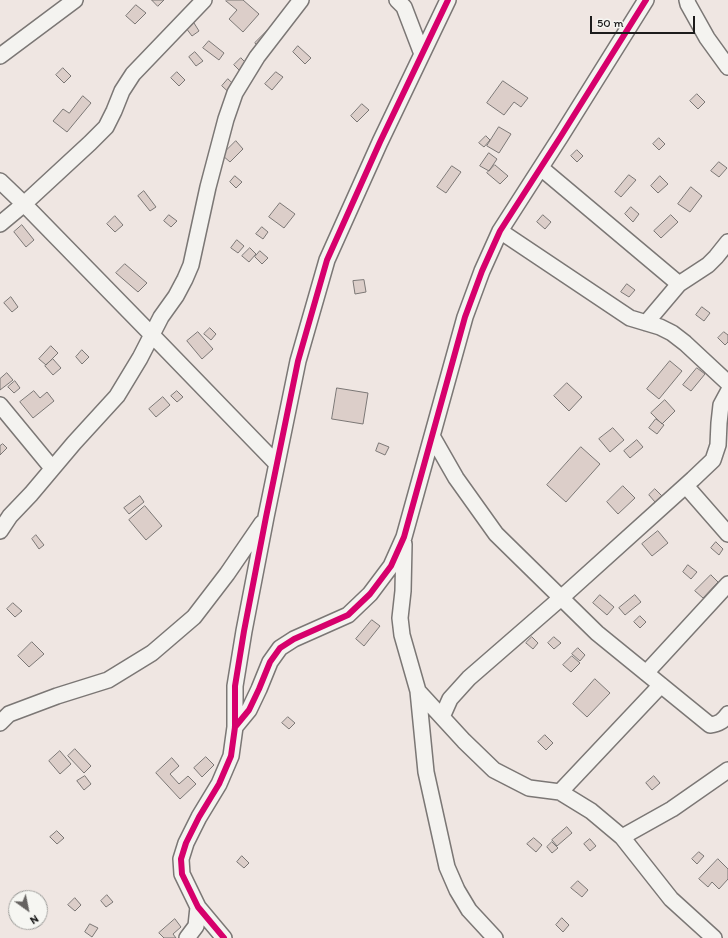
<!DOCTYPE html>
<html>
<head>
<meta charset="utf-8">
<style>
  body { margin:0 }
  #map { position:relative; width:728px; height:938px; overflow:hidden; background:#efe6e2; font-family:Itim,sans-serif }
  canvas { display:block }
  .north { position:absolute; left:8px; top:890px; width:40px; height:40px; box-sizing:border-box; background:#f6f6f2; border:1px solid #9f9f9c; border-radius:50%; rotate:147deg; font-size:11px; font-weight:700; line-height:16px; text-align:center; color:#1c1c1c }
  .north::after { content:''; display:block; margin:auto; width:14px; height:18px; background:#666361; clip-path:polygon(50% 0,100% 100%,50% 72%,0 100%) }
  .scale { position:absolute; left:590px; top:16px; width:105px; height:18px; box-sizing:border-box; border:2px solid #1c1c1c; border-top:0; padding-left:5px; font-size:12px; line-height:14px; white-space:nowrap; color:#1c1c1c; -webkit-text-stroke:3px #f6f6f2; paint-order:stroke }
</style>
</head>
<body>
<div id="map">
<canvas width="728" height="938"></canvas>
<div class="north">N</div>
<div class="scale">50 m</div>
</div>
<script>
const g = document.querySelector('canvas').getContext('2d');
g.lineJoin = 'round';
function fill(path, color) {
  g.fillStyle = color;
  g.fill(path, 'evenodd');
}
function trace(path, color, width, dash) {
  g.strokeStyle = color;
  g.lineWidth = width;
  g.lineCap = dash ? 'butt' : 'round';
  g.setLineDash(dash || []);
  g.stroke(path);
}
const building = new Path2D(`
  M152 0H164L158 6Z
  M227 0H243L259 14 243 32 229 19 237 10 226 1Z
  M136 5 146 13 135 24 126 16Z
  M194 23 199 31 192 36 186 28Z
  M268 30 275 37 261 50 255 43Z
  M209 41 224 53 219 60 203 48Z
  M298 46 311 58 305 64 293 52Z
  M195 52 203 61 196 66 189 57Z
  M241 58 247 64 240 71 234 65Z
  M63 68 71 76 64 83 56 75Z
  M177 72 185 80 179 86 171 78Z
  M276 72 283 77 272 90 265 84Z
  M228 79 241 91 235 98 222 86Z
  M503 81 528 98 521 107 514 102 504 115 487 103Z
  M697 94 705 102 698 109 690 101Z
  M83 96 91 103 67 132 53 121 63 109 69 113Z
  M362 104 369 110 357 122 351 116Z
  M499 127 511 134 499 153 487 146Z
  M486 136 490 140 484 147 479 143Z
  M659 138 665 144 659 150 653 144Z
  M236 141 243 149 230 162 222 155Z
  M577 150 583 156 577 162 571 156Z
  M489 153 497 159 489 171 480 166Z
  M719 162 727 168 719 177 711 171Z
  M495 165 508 176 500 184 487 173Z
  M452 166 461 172 446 193 437 187Z
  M629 175 636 180 621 197 615 192Z
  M235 176 242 182 236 188 230 182Z
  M660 176 668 184 658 193 651 186Z
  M691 187 702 196 690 212 678 204Z
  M144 191 156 207 150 211 138 196Z
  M280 203 295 214 284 228 269 217Z
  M631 207 639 214 633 222 625 214Z
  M169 215 177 221 171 227 164 221Z
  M543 215 551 222 545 229 537 222Z
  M671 215 678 222 661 238 654 231Z
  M115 216 123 225 115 232 107 224Z
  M22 225 34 240 26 247 14 232Z
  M262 227 268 232 263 239 256 234Z
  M237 240 244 246 238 253 231 248Z
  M250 248 256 254 249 262 242 256Z
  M260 251 268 258 262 264 255 257Z
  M125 264 147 283 138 292 116 273Z
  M364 280 366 292 355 294 353 281Z
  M627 284 635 290 629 297 621 292Z
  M11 297 18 307 12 312 4 303Z
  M702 307 710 313 704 321 696 315Z
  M210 328 216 334 211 340 204 334Z
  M198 332 213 349 202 359 187 341Z
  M724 332 728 335V342L725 345 718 338Z
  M51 346 58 353 46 365 39 359Z
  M82 350 89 357 82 364 76 357Z
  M53 359 61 368 53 375 45 366Z
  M670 361 682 371 659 399 647 389Z
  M697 368 705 374 691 391 683 385Z
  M7 373 13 380 0 390V379Z
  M15 381 20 388 14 393 8 387Z
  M567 383 582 397 569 411 554 396Z
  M337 388 368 393 363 424 332 419Z
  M34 391 40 398 47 392 54 401 33 418 20 402Z
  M177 391 183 397 177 402 171 396Z
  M163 397 170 405 156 417 149 409Z
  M665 400 675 411 662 424 651 413Z
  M656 419 664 425 657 434 649 428Z
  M613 428 624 440 610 452 599 439Z
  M637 440 643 447 630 458 624 451Z
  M379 443 389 447 385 455 376 451Z
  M3 444 7 448 0 455V446Z
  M581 447 600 464 566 502 547 485Z
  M623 486 635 498 618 514 607 502Z
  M655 489 662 496 655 502 649 495Z
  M140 496 144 502 129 514 124 508Z
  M145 506 162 526 146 540 129 520Z
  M658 531 668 543 652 556 642 544Z
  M36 535 44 545 39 549 32 539Z
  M716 542 723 549 719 555 711 548Z
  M688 565 697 572 691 579 683 572Z
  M711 575 718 582 703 598 695 591Z
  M600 595 614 607 607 615 593 603Z
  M635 595 641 602 625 615 619 608Z
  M13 603 22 611 15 617 7 609Z
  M640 616 646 622 640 628 634 622Z
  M372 620 380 626 364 646 356 639Z
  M532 637 538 643 533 649 526 643Z
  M554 637 561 643 554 649 548 643Z
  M32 642 44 654 29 667 18 656Z
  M578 648 585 655 580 661 572 654Z
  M572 656 580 663 571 672 563 665Z
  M595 679 610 693 587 717 573 704Z
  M288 717 295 723 289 729 282 723Z
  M545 735 553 743 546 750 538 742Z
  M75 749 91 766 84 773 68 756Z
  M60 751 71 764 60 774 49 761Z
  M206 757 214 765 202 777 194 768Z
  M172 758 179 766 170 774 179 784 188 776 196 784 180 799 156 773Z
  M85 776 91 784 84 790 77 781Z
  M654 776 660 783 652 790 646 783Z
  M567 827 572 833 557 846 552 840Z
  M57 831 64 838 57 844 50 837Z
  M534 838 542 845 536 852 527 844Z
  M590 839 596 846 590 851 584 844Z
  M552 842 558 848 552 853 547 847Z
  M699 852 704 856 697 864 692 859Z
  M242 856 249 863 244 868 237 862Z
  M718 859 728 869V879L719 889 712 882 708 887 699 879Z
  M578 881 588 890 582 897 571 888Z
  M107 895 113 902 106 907 101 901Z
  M75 898 81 905 75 911 68 905Z
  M562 918 569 925 563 932 556 925Z
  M175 919 181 927 173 934 176 938H164L159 933Z
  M90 924 98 928 92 937 85 932Z`);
fill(building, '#dccec9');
trace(building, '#7b7775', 1);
const street = new Path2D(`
  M397 0 404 7 422 54
  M687 0 688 4 707 38 728 67
  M0 56 75 0
  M541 168 679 284
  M0 181 24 204 152 335 277 464
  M0 224 24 204 90 143 106 127 114 111 122 91 133 74 204 0
  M500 231 630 318 660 327 672 333 685 343 728 383
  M646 323 679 284 708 265 716 257 728 242
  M0 405 52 468
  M432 436 456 478 496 534 597 633 710 725C719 724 723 721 728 714
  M686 486 728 534
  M0 531 10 516 31 494 74 443 117 396 140 358 161 317 176 296 185 279 191 265 208 187 226 119 235 93 257 57 301 0
  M404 544 403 591 400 618 402 635 418 691 426 772 447 867 457 890 469 910 495 938
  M646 673 728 584
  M418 691 464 741 494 770 529 788 560 792 591 811 622 837 671 899 714 938
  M442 717 450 699 469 678 561 598 693 479 713 460 718 445 719 423 721 405 728 392
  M0 723 9 714 57 696 108 680 152 653 194 617 227 574 262 523
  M235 727 249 710 259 689 270 662 280 648 294 639 348 615 370 594 391 566 404 537 465 317 482 271 500 231 561 136 646 0
  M560 792 661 685
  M622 837 672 809 728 770
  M187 938 196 926 198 907
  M224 938 198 907 182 874 181 859 186 843 199 817 219 784 231 756 235 727V686L244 631 266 517 298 361 327 260 380 142 448 0`);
trace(street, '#7b7775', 18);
trace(street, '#f4f3f0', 15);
trace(new Path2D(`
  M235 727 249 710 259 689 270 662 280 648 294 639 348 615 370 594 391 566 404 537 465 317 482 271 500 231 561 136 646 0
  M224 938 198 907 182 874 181 859 186 843 199 817 219 784 231 756 235 727V686L244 631 266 517 298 361 327 260 380 142 448 0`), '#d6006c', 6);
</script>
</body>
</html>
